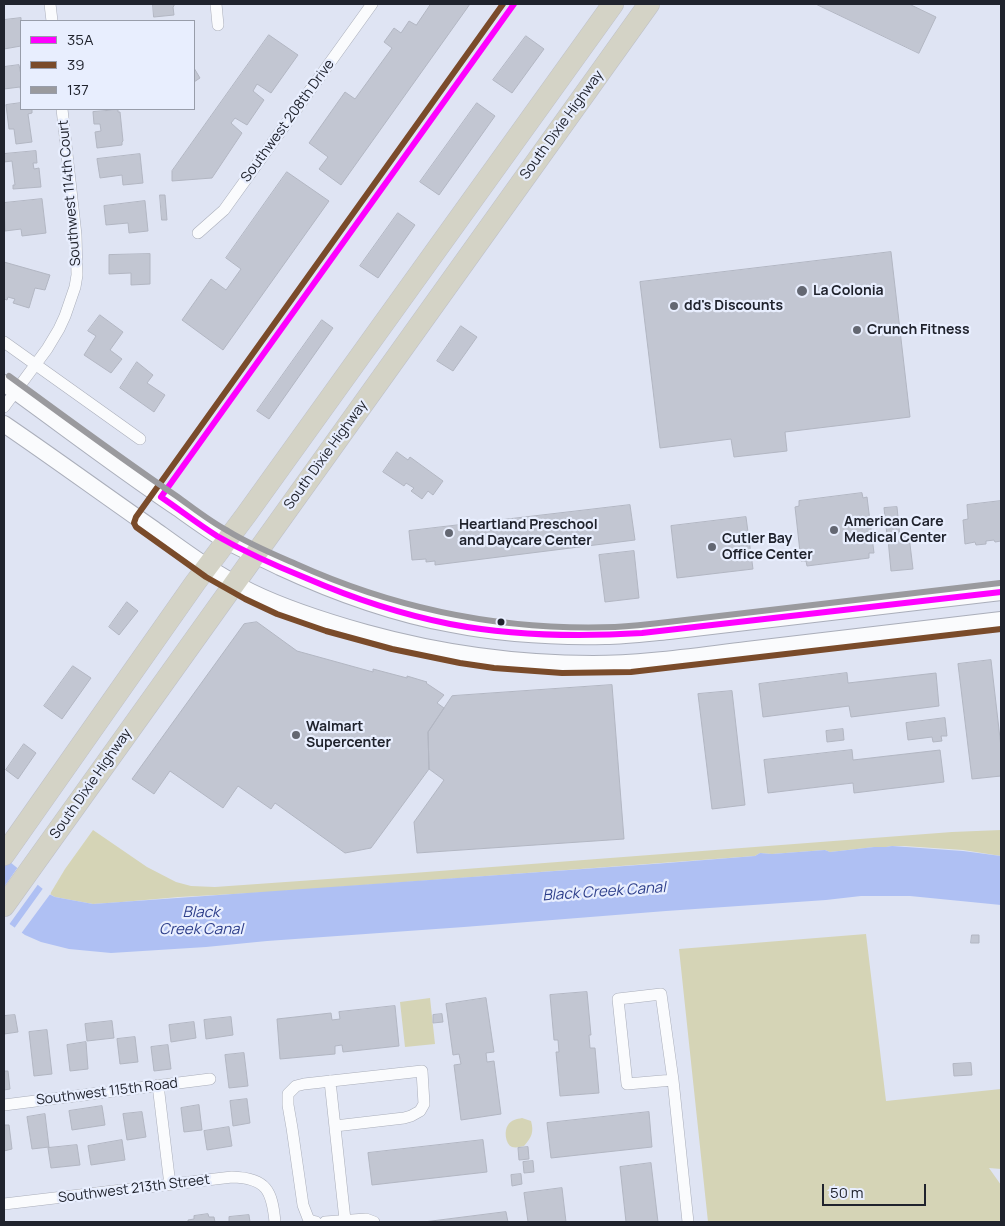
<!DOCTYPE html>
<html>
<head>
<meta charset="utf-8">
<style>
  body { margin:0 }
  #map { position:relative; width:1005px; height:1226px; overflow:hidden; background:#dfe4f3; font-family:Manrope,sans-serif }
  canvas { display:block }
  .frame { position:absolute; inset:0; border:5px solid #20232d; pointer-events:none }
  .legend { position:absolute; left:20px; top:20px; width:175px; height:90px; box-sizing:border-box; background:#e8eefe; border:1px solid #989daa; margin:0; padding:6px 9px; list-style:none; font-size:15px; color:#20232d }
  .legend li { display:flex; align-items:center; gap:10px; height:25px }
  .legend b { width:25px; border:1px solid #989daa }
  .scale { position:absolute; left:822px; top:1184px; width:104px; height:22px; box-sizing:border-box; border:2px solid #20232d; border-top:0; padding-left:6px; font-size:15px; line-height:18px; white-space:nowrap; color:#20232d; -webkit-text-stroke:4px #e8eefe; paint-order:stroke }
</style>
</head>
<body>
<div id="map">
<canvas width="1005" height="1226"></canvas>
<div class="frame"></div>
<ul class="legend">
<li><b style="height:6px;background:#f0f"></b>35A</li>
<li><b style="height:6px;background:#7a4b2a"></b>39</li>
<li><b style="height:6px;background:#9a9a9e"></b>137</li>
</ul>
<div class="scale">50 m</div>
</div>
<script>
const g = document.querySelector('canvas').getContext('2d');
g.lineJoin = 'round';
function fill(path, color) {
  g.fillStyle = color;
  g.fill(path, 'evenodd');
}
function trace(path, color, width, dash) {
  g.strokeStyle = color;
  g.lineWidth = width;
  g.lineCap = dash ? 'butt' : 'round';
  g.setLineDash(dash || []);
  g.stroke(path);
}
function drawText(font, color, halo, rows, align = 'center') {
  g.font = font + ' Manrope,sans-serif';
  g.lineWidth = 4.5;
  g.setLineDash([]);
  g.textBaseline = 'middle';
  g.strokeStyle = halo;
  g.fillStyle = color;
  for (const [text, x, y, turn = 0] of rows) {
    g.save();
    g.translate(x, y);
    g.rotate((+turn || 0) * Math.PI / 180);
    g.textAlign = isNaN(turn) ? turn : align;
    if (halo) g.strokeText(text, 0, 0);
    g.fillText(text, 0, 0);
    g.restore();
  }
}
fill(new Path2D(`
  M93 830 147 867 176 882 191 886 215 887 413 873 952 832 1001 830V856L963 850 904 846H892L886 847H874L830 852 825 850 772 854 760 853 755 856 271 892 179 897 122 902 93 904 55 897 50 894 65 869Z
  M866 934 886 1101 1001 1089V1169L989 1168 1001 1185V1222H708L679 949Z
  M430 998 435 1044 405 1047 400 1002Z
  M522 1118 531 1121C534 1132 532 1137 524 1146 520 1147 516 1148 512 1147 505 1144 504 1130 508 1125 511 1120 517 1119 522 1118Z`), '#d5d4b6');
fill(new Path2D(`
  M892 846 963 851 1001 856V905L910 896H861L826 900 666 911 464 927 267 941 206 947 111 953 69 949 41 942 25 935 4 920V859L10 862 49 894 55 897 93 904 667 863 755 856 760 853 772 854 825 850 830 852 874 847H886Z`), '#afc0f3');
fill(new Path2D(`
  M18 867 39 883 8 926 4 924V887Z
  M44 887 51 893 20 935 13 930Z`), '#dfe4f3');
const building = new Path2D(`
  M153 4H174V6L173 7 174 15 154 17Z
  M431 4H470L341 185 319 169 328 157 309 143 345 92 355 99 392 48 384 42 394 28 401 33 409 21 416 25Z
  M816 4H909L936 17 919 53Z
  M21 18V46L4 49V20Z
  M269 35 298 55 271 93 257 84 253 91 264 100 247 125 235 118 231 123 242 133 212 178 172 181V171Z
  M526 36 544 49 512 93 493 80Z
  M19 65 21 75V93L20 87 4 89V67Z
  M194 68 200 78 194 82Z
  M21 103V109H32V113L28 114 32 142 16 144 14 129H9L6 105Z
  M477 103 495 116 439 195 420 182Z
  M118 110V112H120L123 141 122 142V145L97 148 95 132 101 131 100 124H94L93 112Z
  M36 151 37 163H33L34 169 39 168 41 187 13 189V185H15L12 161 4 162V154Z
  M140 154 143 183 123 185 122 175 100 178 97 159Z
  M287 172 329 201 223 350 182 320 211 279 226 290 241 269 226 258Z
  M160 195H165L167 220H162Z
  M42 199 46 233 22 236 21 229 5 231 4 203Z
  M145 201 148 231 129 233 128 223 106 225 104 206Z
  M398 213 415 225 378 278 360 266Z
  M891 252 910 417 785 432 787 451 734 457 731 439 660 448 640 282Z
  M150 254V284L131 285V273L109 274V255Z
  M4 262 50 275 45 290 35 288 29 308 13 303 15 299 8 297 7 300 4 299Z
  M100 315 123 332 110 350 122 359 111 373 84 355 96 336 88 331Z
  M322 320 333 328 269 419 257 411Z
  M461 326 477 337 453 371 437 361Z
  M137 362 153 375 147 383 165 395 154 412 120 388Z
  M397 452 408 460 410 457 443 481 433 495 428 491 422 499 411 491 414 488 406 483 404 486 383 472Z
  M862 493 863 498 867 497 874 553H869V558L807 566 806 561H801L795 507 799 506V501Z
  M1001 501V541L995 542 994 540 986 541V544L976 545 975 542 965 544 963 520 968 519 967 505Z
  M630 505 635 540 435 565V561L426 562V559L412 560 409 531Z
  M897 507 900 537 909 536 913 569 891 571 888 539H891L890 534 887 535 884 508Z
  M746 517 753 569 677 578 671 526Z
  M634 551 639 598 605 602 599 555Z
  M127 602 138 611 119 635 109 627Z
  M257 622 297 651 373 672V669L407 678V676L427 682 426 683 444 695 437 703 444 708 428 732 429 769 371 848 345 853 275 803 271 809 238 786 223 808 170 771 154 794 132 779 244 624Z
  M991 660 1001 747V776L972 779 958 664Z
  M73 666 91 678 62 719 44 706Z
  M847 673 848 683 936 673 939 706 851 717 849 706 763 717 759 684Z
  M612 685 624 839 417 853 414 822 444 780 429 769 428 732 452 696Z
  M732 691 745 805 712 809 698 694Z
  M945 718 947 736H941L942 741 933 742 932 737 908 740 906 723Z
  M843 729 844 740 827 742 826 731Z
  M24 744 36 753 18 779 6 770Z
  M852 750 853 760 940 750 944 782 854 793 853 783 768 793 764 760Z
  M972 935H979V943H971Z
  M587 992 591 1035H589L590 1048H595L599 1093 560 1096 556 1052H559L558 1040H554L550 995Z
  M486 998 494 1052 486 1053 487 1062 494 1061 501 1114 461 1120 454 1065 461 1064 459 1054 453 1055 446 1004Z
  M395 1006 399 1046 343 1052 342 1045 335 1046V1054L280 1059 277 1019 331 1013 332 1020 340 1019 339 1012Z
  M442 1014 443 1022 433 1023V1015Z
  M15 1015 18 1032 4 1034V1016Z
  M231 1017 233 1035 206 1039 204 1020Z
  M112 1021 114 1038 87 1041 85 1024Z
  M194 1022 196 1038 171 1042 169 1025Z
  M47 1030 52 1074 34 1076 29 1032Z
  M135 1037 138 1062 120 1064 117 1039Z
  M86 1042 88 1069 70 1071 67 1045Z
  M168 1045 171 1069 154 1071 151 1047Z
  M244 1053 248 1086 229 1088 225 1055Z
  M971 1063 972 1075 954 1076 953 1064Z
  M4 1071H8L10 1089 4 1090Z
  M247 1099 250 1123 233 1126 230 1101Z
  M199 1105 202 1130 184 1132 181 1108Z
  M102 1106 105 1125 72 1130 69 1111Z
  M142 1112 146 1137 127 1140 123 1114Z
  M649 1112 652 1147 551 1158 547 1123Z
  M45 1114 49 1147 32 1149 27 1117Z
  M4 1125H9L12 1149 4 1151Z
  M229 1127 232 1146 207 1150 204 1131Z
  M122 1140 125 1160 91 1165 88 1146Z
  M483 1140 487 1172 372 1185 368 1153Z
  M77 1145 80 1165 51 1168 48 1148Z
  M528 1147 529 1159 519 1160 518 1148Z
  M533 1161 534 1172 524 1173 523 1162Z
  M651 1163 658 1222H626L620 1167Z
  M521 1174 522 1184 512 1186 511 1175Z
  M562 1188 566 1222H528L524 1193Z
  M506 1212 508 1222H424Z
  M208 1214 209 1217H214L215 1222H188V1220L194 1219V1216Z
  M249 1215 250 1222H229V1217Z`);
fill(building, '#c2c6d2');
trace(building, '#b2b6c2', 1);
const street = new Path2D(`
  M50 4 52 21
  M216 4 218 25
  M198 233 224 210 372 4
  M4 342 140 439
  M4 407 47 349 59 329 65 316 75 287 77 275 76 235 62 109
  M673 1080 627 1084 618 999 661 994 673 1080 688 1222
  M330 1081 345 1220
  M158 1085 170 1185
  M4 1105 210 1079
  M4 1204 232 1177C267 1178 272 1191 275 1222
  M316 1222 311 1221 308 1218 303 1205 292 1128 288 1105V1094L296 1086 304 1084 422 1071 424 1104 420 1111 411 1116 404 1118 335 1126
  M325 1222 366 1219 374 1222`);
const secondary = new Path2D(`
  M4 383C61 424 117 467 175 506 192 518 208 530 225 540 243 550 262 558 280 567 334 592 392 613 451 624 501 634 554 637 605 636 627 636 648 633 669 631L1001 592
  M4 424C54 458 103 494 152 528 184 551 216 575 251 592 288 610 327 622 366 633 442 654 514 664 593 664 644 664 696 656 747 650 832 640 916 630 1001 620`);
const highway = new Path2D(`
  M4 855 195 583 246 515 613 4
  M4 906 649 4`);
trace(street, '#aaaeba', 12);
trace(secondary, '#aaaeba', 18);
trace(highway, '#bfc1c9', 22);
trace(street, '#fafbfd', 11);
trace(secondary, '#fafbfd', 16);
trace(highway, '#d4d3c6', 21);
trace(new Path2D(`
  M161 497C180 510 198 524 217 536 245 552 276 566 306 578 352 598 400 614 450 624 513 636 578 637 642 633L1001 592
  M161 497 514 4`), '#f0f', 6);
trace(new Path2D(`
  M503 4 136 517 134 523 136 527 206 577 245 599 277 614 326 631 392 649 460 663 494 668 562 673 631 672 1001 629`), '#7a4b2a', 6);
trace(new Path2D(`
  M9 376C64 416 119 457 175 495 192 507 209 521 228 531 249 544 273 554 296 564 398 610 504 631 615 627 633 626 651 624 668 622L1000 583`), '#9a9a9e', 6);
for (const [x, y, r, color] of [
  [802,291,6,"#636772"],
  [674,306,5,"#636772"],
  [857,330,5,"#636772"],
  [834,530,5,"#636772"],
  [449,533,5,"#636772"],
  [712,547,5,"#636772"],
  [501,622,4.5,"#20232d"],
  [296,735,5,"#636772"]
]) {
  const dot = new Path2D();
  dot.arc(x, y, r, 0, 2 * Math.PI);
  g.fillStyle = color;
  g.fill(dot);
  trace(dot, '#e8eefe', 2);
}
drawText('14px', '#20232d', '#e8eefe', [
  ["Southwest 208th Drive",288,121,-54],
  ["South Dixie Highway",562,125,-54],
  ["Southwest 114th Court",70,193,-95],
  ["South Dixie Highway",326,455,-54],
  ["South Dixie Highway",91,784,-55],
  ["Southwest 115th Road",107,1092,-7],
  ["Southwest 213th Street",134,1189,-7]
]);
drawText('bold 14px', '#20232d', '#e8eefe', [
  ["La Colonia",813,291],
  ["dd's Discounts",684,306],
  ["Crunch Fitness",867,330],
  ["American Care",844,522],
  ["Medical Center",844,538],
  ["Heartland Preschool",459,525],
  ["and Daycare Center",459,541],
  ["Cutler Bay",722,539],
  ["Office Center",722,555],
  ["Walmart",306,727],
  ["Supercenter",306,743]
], 'left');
drawText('italic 15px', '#2d3e8a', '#e8eefe', [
  ["Black Creek Canal",604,892,-4],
  ["Black",201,913],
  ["Creek Canal",201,930]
]);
</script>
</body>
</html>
